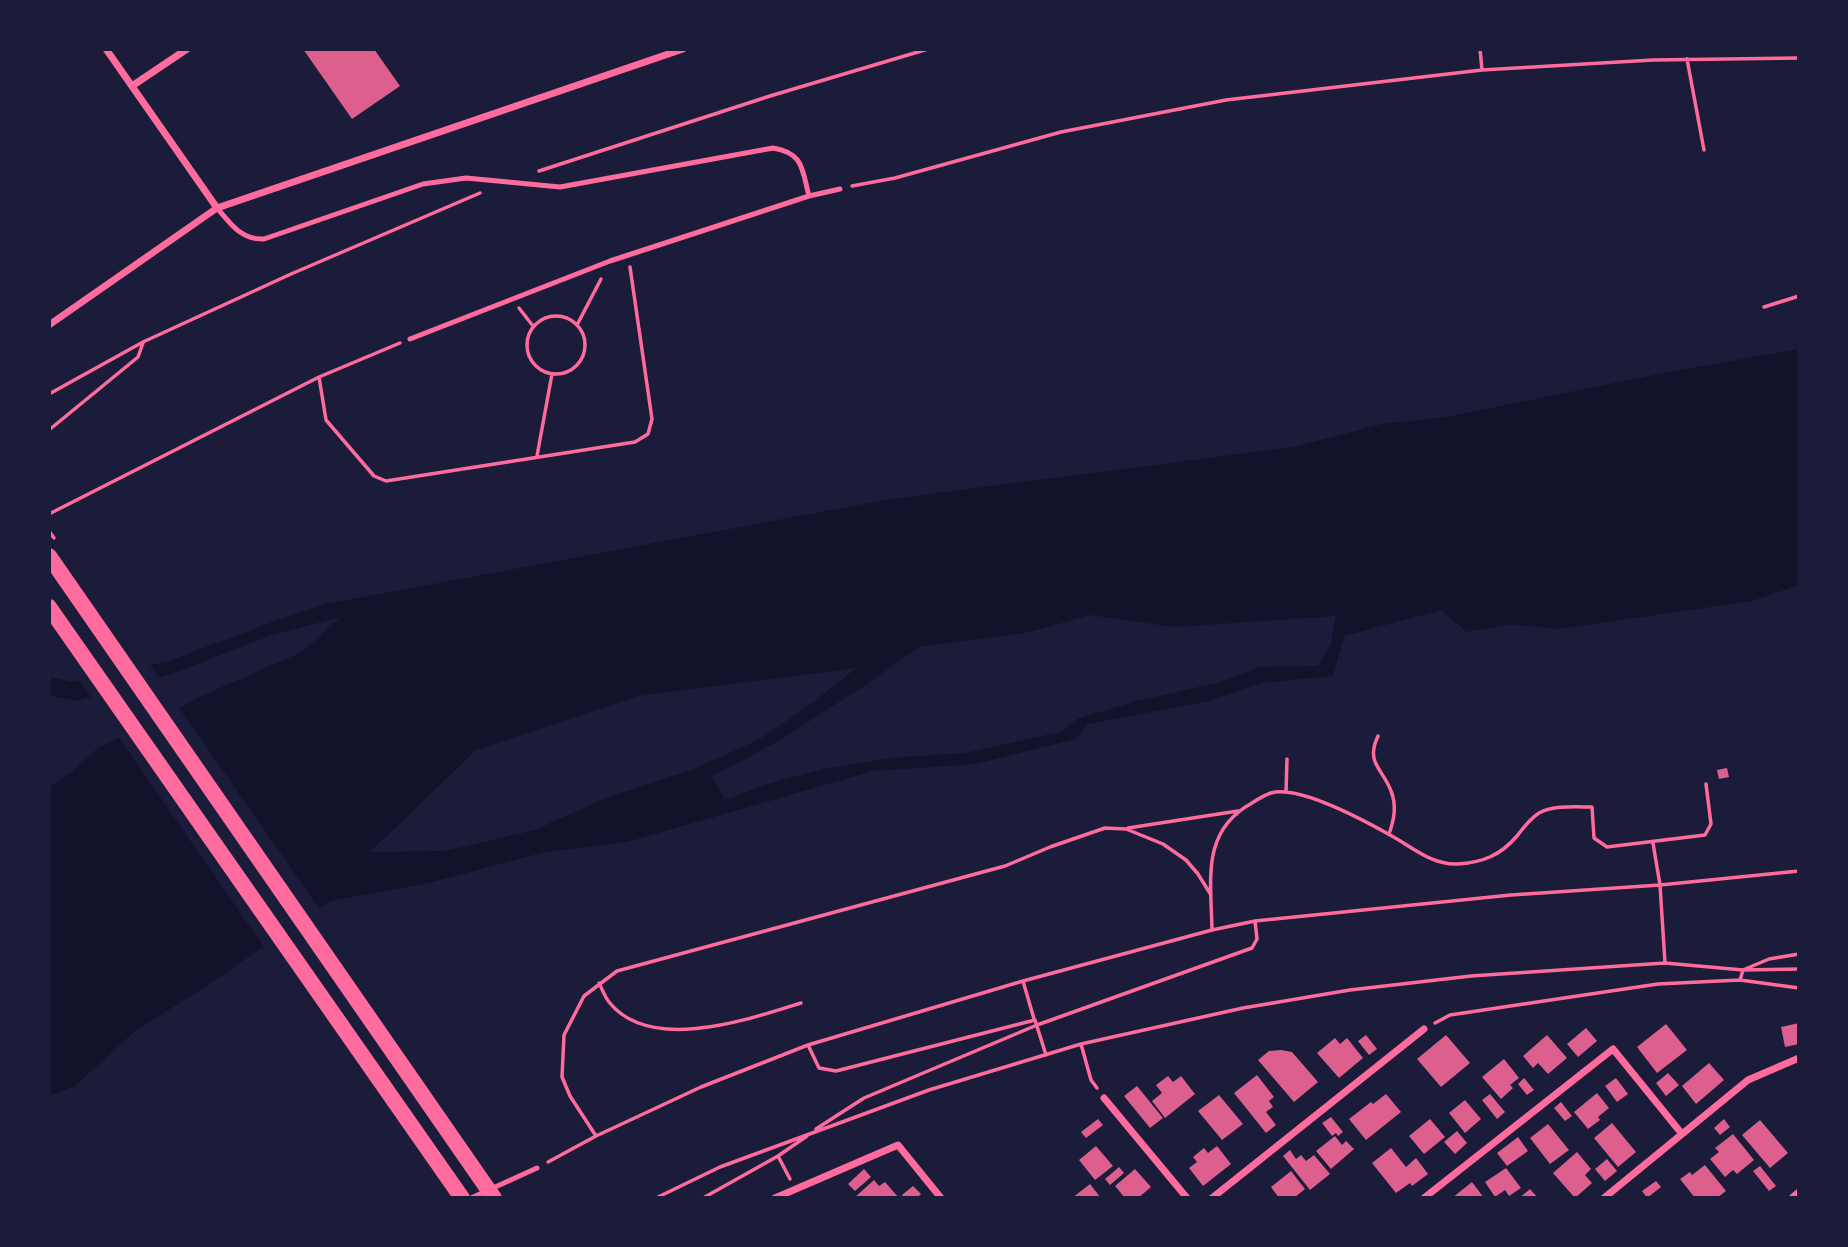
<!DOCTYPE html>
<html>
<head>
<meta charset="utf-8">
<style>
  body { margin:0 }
  #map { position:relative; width:1848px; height:1247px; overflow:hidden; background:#1b1b3a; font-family:"Roboto Serif",serif }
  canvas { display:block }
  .frame { position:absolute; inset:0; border:51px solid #1b1b3a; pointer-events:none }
</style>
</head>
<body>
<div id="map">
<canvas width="1848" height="1247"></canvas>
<div class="frame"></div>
</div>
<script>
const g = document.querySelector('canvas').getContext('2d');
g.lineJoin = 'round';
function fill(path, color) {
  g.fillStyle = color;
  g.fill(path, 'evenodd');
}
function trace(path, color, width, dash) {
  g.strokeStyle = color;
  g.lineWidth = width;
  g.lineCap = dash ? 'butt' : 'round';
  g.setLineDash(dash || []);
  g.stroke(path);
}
fill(new Path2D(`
  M1799 349V585L1752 601 1559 629 1511 624 1467 632 1441 610 1344 636 1333 676 1261 683 1209 701 1088 724 1076 739 975 764 873 771 627 842 545 852 429 883 330 901 208 985 135 1031 75 1086 49 1096V787L72 772 98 748 204 695 302 652 341 617 272 635 174 673 77 701 49 695V677L73 682 169 661 283 618 326 604 891 499 1294 447 1382 424 1447 417 1669 372ZM1090 615 1174 627 1336 616 1331 644 1318 666 1259 667 1217 683 1133 702 1077 719 1061 732 965 753 890 758 824 769 771 783 725 800 712 776 775 743 861 688 919 647 1030 632ZM856 668 815 701 760 739 694 769 606 798 535 830 445 851 370 852 476 750 638 696Z`), '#12122b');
fill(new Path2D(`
  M148 662 161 681 93 700 77 678Z
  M177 705 321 911 266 950 117 735Z`), '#1b1b3a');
fill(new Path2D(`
  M303 49H374L400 86 352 119Z
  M1727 768 1729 777 1719 779 1717 770Z
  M1799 1023V1044L1785 1047 1781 1027Z
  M1666 1024 1687 1050 1657 1073 1637 1047Z
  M1586 1028 1597 1041 1578 1057 1567 1044Z
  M1366 1035 1377 1049 1369 1055 1358 1041Z
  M1446 1035 1470 1063 1441 1087 1417 1059Z
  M1547 1035 1567 1058 1548 1074 1538 1063 1533 1068 1523 1056Z
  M1335 1038 1340 1044 1347 1038 1363 1058 1339 1078 1317 1053Z
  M1281 1050 1292 1052 1318 1082 1294 1102 1258 1060 1269 1051Z
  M1504 1059 1519 1078 1510 1085 1513 1088 1501 1099 1482 1077Z
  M1709 1063 1724 1080 1696 1104 1682 1086Z
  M1668 1073 1679 1085 1666 1096 1656 1083Z
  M1257 1075 1274 1097 1269 1101 1273 1107 1266 1112 1276 1125 1266 1133 1234 1093Z
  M1168 1076 1173 1082 1181 1076 1195 1094 1165 1118 1152 1101 1162 1093 1156 1085Z
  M1524 1078 1534 1090 1527 1095 1518 1084Z
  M1616 1078 1628 1094 1617 1102 1605 1086Z
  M1137 1086 1163 1118 1150 1128 1124 1096Z
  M1597 1093 1609 1108 1598 1117 1600 1120 1588 1129 1574 1112Z
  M1386 1094 1401 1112 1366 1140 1349 1119 1371 1102 1373 1104Z
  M1490 1094 1505 1112 1497 1119 1482 1100Z
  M1219 1095 1243 1124 1222 1140 1198 1111Z
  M1465 1100 1481 1119 1465 1133 1449 1113Z
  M1561 1102 1572 1116 1565 1121 1554 1108Z
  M1331 1117 1343 1132 1338 1136 1336 1133 1332 1136 1322 1123Z
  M1098 1119 1103 1125 1086 1138 1081 1132Z
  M1430 1119 1445 1137 1424 1154 1409 1136Z
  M1724 1119 1730 1127 1720 1135 1714 1128Z
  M1760 1120 1788 1153 1770 1168 1742 1135Z
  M1612 1123 1636 1152 1618 1167 1594 1138Z
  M1548 1124 1569 1150 1550 1164 1530 1138Z
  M1457 1131 1467 1143 1455 1154 1444 1142Z
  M1733 1134 1754 1160 1737 1174 1733 1170 1725 1177 1710 1159 1719 1152 1715 1148Z
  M1335 1136 1342 1145 1346 1141 1354 1149 1331 1169 1316 1151Z
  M1518 1137 1528 1151 1507 1166 1497 1153Z
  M1096 1146 1113 1166 1095 1180 1079 1160Z
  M1217 1146 1231 1164 1203 1186 1189 1168 1197 1162 1193 1157 1204 1148 1208 1153Z
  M1391 1148 1406 1167 1416 1158 1428 1174 1412 1186 1410 1183 1396 1193 1372 1163Z
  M1290 1150 1296 1159 1301 1155 1306 1161 1314 1155 1330 1174 1310 1190 1283 1156Z
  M1577 1152 1591 1169 1585 1175 1592 1183 1575 1198 1553 1173Z
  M1607 1159 1617 1171 1605 1181 1595 1169Z
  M1705 1165 1726 1191 1717 1198H1695L1680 1179 1690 1172 1692 1175Z
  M1760 1166 1776 1186 1769 1191 1753 1171Z
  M1119 1167 1124 1173 1110 1185 1105 1179Z
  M1506 1168 1521 1188 1509 1196 1505 1190 1495 1197 1485 1182Z
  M864 1169 871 1177 855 1191 848 1184Z
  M1135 1169 1151 1187 1138 1198H1125L1115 1186Z
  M1291 1171 1305 1189 1294 1198H1279L1271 1187Z
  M874 1180 879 1186 885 1182 899 1198H854Z
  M1656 1181 1661 1187 1647 1198 1642 1191Z
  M1472 1182 1484 1198H1452Z
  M1090 1184 1101 1198H1072Z
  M913 1186 921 1194 917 1198H904L902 1195Z
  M1530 1189 1538 1198H1519Z`), '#dd5f8e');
trace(new Path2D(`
  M1480 49 1482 70
  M1687 59 1704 150
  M539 171 770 96 928 49
  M852 186 895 178 1061 132 1226 100 1482 70 1653 60 1799 58
  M1764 307 1799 296
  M519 308 533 326
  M527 345a29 29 0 1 1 58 0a29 29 0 1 1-58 0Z
  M577 325 601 279
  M319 377 326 420 374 476 386 481 635 442 648 434 652 419 630 267
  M49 394 143 342 291 274 480 193
  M49 430 138 357 143 343
  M537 456 552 374
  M49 514 319 377 400 343
  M49 531 54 538
  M1378 736C1365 763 1383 769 1391 791 1397 806 1394 820 1389 834
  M1286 792 1287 759
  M1128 828 1238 811
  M1653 843 1660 885 1665 963
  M1212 930C1211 879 1201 831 1252 803 1258 799 1265 795 1271 793 1299 785 1365 821 1390 835 1411 846 1431 865 1457 864 1482 863 1501 855 1517 836 1523 828 1531 818 1539 813 1554 805 1576 807 1592 807L1594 838 1607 847 1705 835 1711 824 1706 784
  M1799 954 1769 959 1743 970 1740 980 1799 988
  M1023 981 1034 1019
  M599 983C602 989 605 997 609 1002 650 1054 750 1019 801 1003
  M1435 1023 1450 1015 1658 984 1740 980
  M1081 1044 1091 1080 1097 1088
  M808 1045 819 1068 836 1071 1035 1020 1046 1055
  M816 1129 864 1098 1037 1025 1252 948 1257 939 1255 921
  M596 1136 570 1096 562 1077 564 1035 584 996 617 971 1005 866 1050 847 1105 828 1126 829 1163 844 1186 860 1198 874 1211 895
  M778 1156 790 1179
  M548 1162 596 1136 701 1087 808 1045 1023 981 1212 930 1255 921 1511 895 1660 885 1799 871
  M656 1198 720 1167 929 1090 1081 1044 1243 1008 1350 990 1471 976 1665 963 1743 970 1799 969
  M703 1198 778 1156 807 1136`), '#ff6b9d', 3.5);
trace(new Path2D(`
  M217 208C231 224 241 240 264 239L423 184 466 178 560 187 773 148C804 153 802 170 809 196
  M410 339 610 261 809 196 840 189
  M471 1198 537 1168`), '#ff6b9d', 5);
trace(new Path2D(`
  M106 49 217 208
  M132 86 187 49
  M49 325 217 208 683 49
  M1104 1098 1187 1198
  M775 1198 898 1145 941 1198
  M1212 1198 1424 1029
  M1424 1198 1613 1049 1682 1134
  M1604 1198 1748 1080 1799 1058
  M1792 1198 1799 1192`), '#ff6b9d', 7);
trace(new Path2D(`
  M49 556 494 1198
  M49 607 462 1198`), '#ff6b9d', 16);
</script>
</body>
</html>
